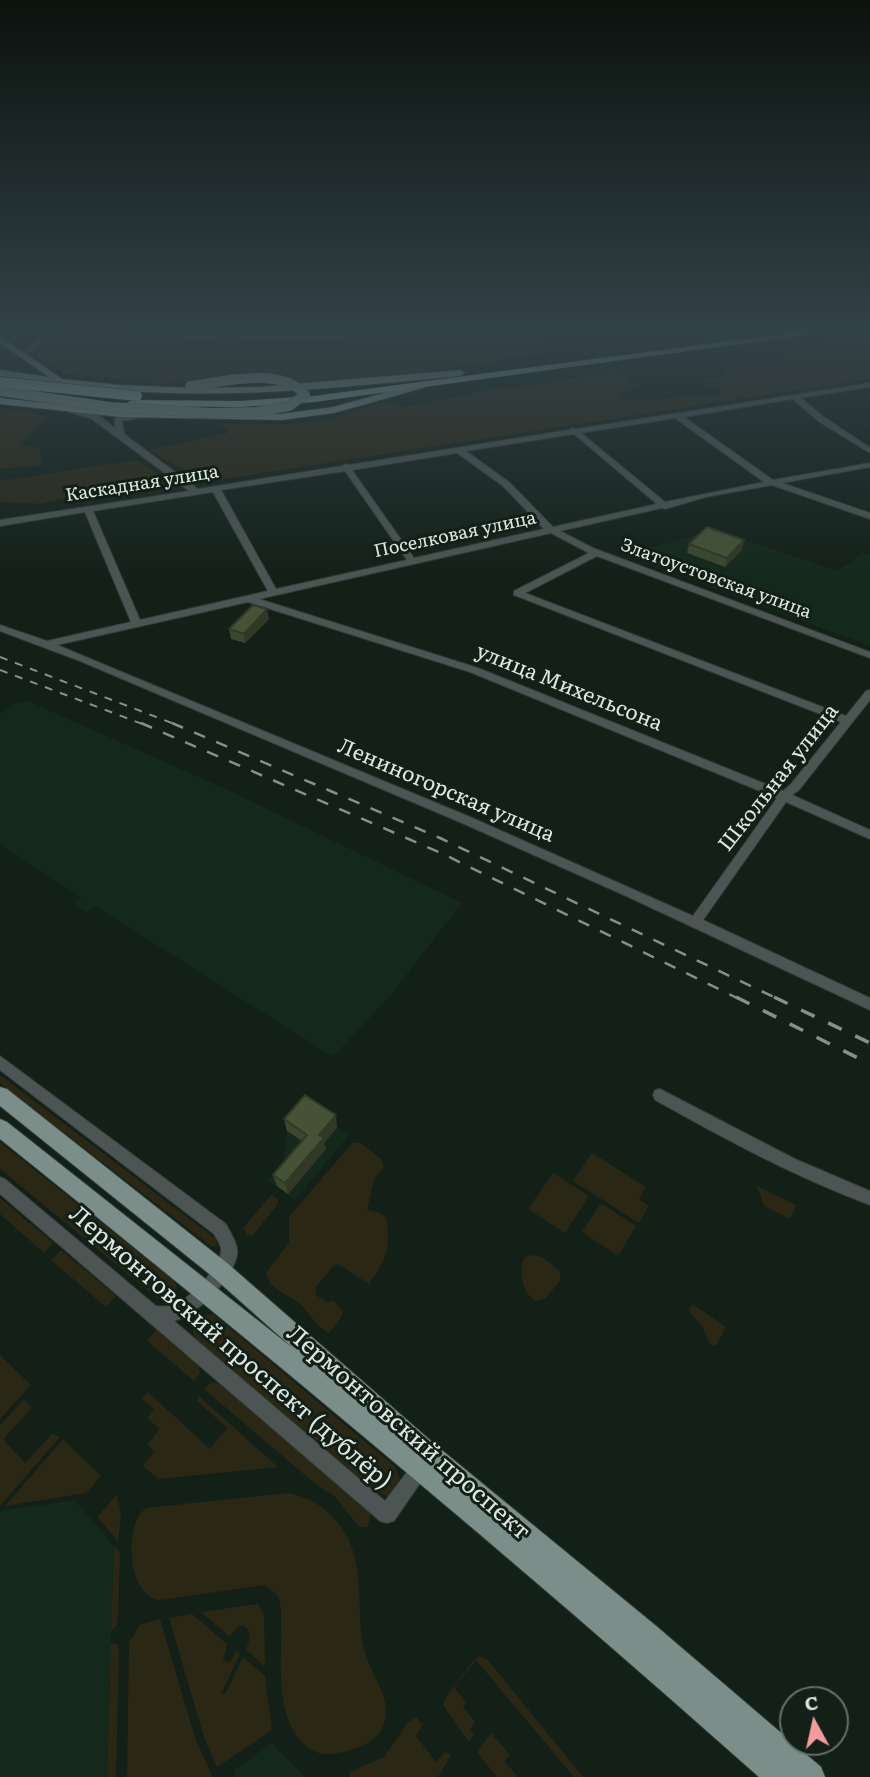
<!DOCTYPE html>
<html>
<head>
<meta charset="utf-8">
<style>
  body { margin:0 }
  #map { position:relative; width:870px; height:1777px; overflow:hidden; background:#132018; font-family:Literata,serif }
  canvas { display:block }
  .north { position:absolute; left:779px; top:1686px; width:70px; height:70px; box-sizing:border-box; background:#132018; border:2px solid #647068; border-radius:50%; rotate:352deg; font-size:19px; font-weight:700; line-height:28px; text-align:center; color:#dee7e1 }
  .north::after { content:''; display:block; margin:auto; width:24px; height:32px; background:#f59b9e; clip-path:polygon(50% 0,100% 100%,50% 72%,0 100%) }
</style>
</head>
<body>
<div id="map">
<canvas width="870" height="1777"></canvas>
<div class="north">С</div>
</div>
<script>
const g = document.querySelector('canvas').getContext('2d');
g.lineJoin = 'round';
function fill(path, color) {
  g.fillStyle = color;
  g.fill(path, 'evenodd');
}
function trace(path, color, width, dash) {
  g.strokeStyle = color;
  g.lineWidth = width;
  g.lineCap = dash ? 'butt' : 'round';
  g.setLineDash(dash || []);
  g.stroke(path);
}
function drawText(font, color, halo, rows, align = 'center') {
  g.font = font + ' Literata,serif';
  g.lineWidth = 6;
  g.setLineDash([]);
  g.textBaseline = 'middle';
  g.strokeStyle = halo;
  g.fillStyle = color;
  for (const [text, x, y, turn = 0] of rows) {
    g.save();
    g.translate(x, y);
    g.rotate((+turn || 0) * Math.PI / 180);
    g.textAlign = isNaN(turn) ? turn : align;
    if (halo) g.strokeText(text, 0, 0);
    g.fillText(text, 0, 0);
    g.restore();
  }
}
fill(new Path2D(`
  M715 530 835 570 848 565 861 552 870 555V646L625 555Z
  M28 701 228 790 462 903 390 996 333 1057 95 906 87 912 74 904 81 897 0 845V714L13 704Z
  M307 1107 349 1135 295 1200 268 1180 283 1160 287 1131Z
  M75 1500 114 1546 107 1777H0V1511Z
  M272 1743 305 1777H234V1770Z`), '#14281c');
fill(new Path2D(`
  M64 332H156L206 337 210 341H241L533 334 538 337 542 354 418 372 307 383 265 377 161 384 66 374 37 356 42 346Z
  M870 338V379L223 479 197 478 149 450 229 433 222 424H296L331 419 385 401 401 407 420 405 496 388 531 387 558 379 599 376 609 369H616L634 384 632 389 622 394V398C648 404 660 399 685 396 696 395 708 396 720 394L722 390 713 388 704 381 705 378 724 377V367L768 366 788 351 800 345Z
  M0 408 49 416 20 444 40 449 42 465 0 469Z
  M137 460 158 474 160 479 141 481 116 491 80 494 40 504 0 502V481Z
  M0 1075 216 1239 217 1246 212 1247 0 1083Z
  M0 1142 174 1281 177 1287 173 1298 158 1299 0 1169Z
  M352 1143H361L381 1159 384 1167 374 1180 367 1210 378 1212 386 1217C392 1247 386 1260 369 1284L338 1264 333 1266 316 1287V1295L326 1302 334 1301 343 1311 341 1318 329 1333C315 1326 309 1311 298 1302 286 1294 269 1289 266 1273L289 1242V1217Z
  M592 1153 646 1187 639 1199 649 1206 639 1223 573 1181Z
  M553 1173 589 1196 565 1233 528 1209Z
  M757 1186 796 1205 790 1219 764 1206Z
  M271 1195 278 1199V1204L253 1235 247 1236 243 1228Z
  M0 1198 53 1243 44 1253 0 1214Z
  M601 1203 636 1226 618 1256 582 1232Z
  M61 1250 116 1296 106 1307 51 1260Z
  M533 1255 542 1257 559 1270 561 1280 545 1299 535 1301C523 1293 517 1269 525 1257Z
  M692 1304 726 1327 716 1346 710 1344 703 1328 688 1310Z
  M202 1315H214L394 1466 400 1478 393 1495 388 1497 376 1491 194 1338 193 1326Z
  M156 1330 199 1366 200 1373 194 1381 147 1341Z
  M0 1355 31 1385 0 1419Z
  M211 1382 218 1383 368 1510 371 1516 367 1527H359L335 1497 313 1482 204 1389Z
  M148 1392 210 1449 227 1428 197 1401 199 1396 278 1467 158 1479 143 1466 154 1451 147 1445 160 1429 147 1418 154 1409 142 1399Z
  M24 1399 32 1408 3 1439 25 1463 52 1434 60 1437 0 1506V1425Z
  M63 1439 101 1476 86 1493 5 1506Z
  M288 1493C312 1498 329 1509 343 1530 367 1565 355 1610 364 1649 369 1669 385 1691 386 1708 387 1717 383 1730 376 1737 365 1747 346 1752 332 1754 318 1755 308 1750 300 1740 275 1709 282 1664 281 1627 281 1618 282 1604 277 1596 275 1592 268 1588 265 1585L160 1600C126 1596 124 1523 146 1508Z
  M117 1494 121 1514 118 1541 97 1517Z
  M114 1546 120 1552 118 1618 116 1627 111 1631Z
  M258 1604 264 1615 265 1666 246 1650 250 1638 248 1629 243 1625 237 1627 230 1637 201 1612Z
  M192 1614 227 1644 223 1661 230 1662 236 1651 240 1654 221 1694 226 1693 243 1657 265 1676 272 1730 217 1767 204 1737 169 1618Z
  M160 1619 196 1741 213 1777H127L129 1642 141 1624Z
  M111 1643 118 1645 119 1649 116 1777H107Z
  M480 1656 488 1660 583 1777H574L476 1660 454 1687 466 1703 463 1707 475 1722 470 1730 474 1735 469 1742 443 1705 447 1695 474 1660Z
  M416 1717 423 1724 416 1736 436 1762 445 1752 451 1755 438 1777H350V1772L384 1757 408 1722Z
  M491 1733 510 1755 505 1762 518 1777H497L477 1752Z`), '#2a2715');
const minor = new Path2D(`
  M47 332H55L25 356H21V354Z
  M105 332H146L224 337 418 332H517L514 334 224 341Z
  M870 383V387L801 398 824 417 870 448V453L818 421 793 399 684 417 773 480 870 463V467L782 483 870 513V519L772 485 706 497 665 509 662 508 560 531 593 548 870 652V658L597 556 525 593 846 716 866 691 870 690V700L799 790 792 795 870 830V839L786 802 703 920 870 998V1010L624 895 462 823 80 661 0 631V625L47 641 131 622 85 512 0 526V520L189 491 92 419 69 412V408L98 415 115 428V418L143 413V417L122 421 124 434 198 489 342 466 346 464 349 465 569 430 573 428 577 429ZM675 418 764 482 665 502 581 433ZM574 434 657 504 553 527 509 482 466 451ZM457 453 503 486 544 529 414 558 352 470ZM345 471 407 560 276 589 221 490ZM213 492 268 591 140 620 93 511ZM551 533 589 553 514 591V595L841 722 791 784 783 791 478 668 259 599ZM248 602 470 672 777 798 693 916 470 817 57 645Z
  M0 1056 226 1224C230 1233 239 1244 237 1255 232 1280 198 1314 174 1321L385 1501 413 1464 419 1461 425 1464 428 1470 425 1476 394 1521 387 1523 380 1521 0 1194V1177L5 1179 156 1306C162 1306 167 1307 173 1305 189 1300 221 1267 221 1250 221 1244 217 1240 214 1234L0 1070Z
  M660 1089 795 1159 870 1191V1205C795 1177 725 1139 655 1100L653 1095 655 1090Z`);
const major = new Path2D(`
  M0 336 62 379 120 385 192 388 259 387 460 370 465 373 460 376C364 385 268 396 171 393 113 392 57 384 0 376V370L49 377 0 343Z
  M420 383 425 386 423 388 334 413 281 420 120 417 0 404V398L120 411 281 414 333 407Z
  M0 1087 7 1089 227 1263 438 1447 655 1625 821 1767 825 1777H759C512 1557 258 1346 0 1139V1119L7 1122 294 1349 213 1277 0 1106Z`);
const highway = new Path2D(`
  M798 332H827L314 402 240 407 132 406 127 403 132 400 240 401 314 396Z`);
trace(minor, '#2f3c34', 2);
trace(major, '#2f3c34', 2);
trace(highway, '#2f3c34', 1);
fill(minor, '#4c5553');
fill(major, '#7c8e8a');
fill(highway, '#8fa4a0');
trace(new Path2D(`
  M0 657 177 725
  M0 670 145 725`), '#859089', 2, [8, 8]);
trace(new Path2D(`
  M141 723 441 853 739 999
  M172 723 440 838 778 999`), '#859089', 2.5, [12, 12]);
trace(new Path2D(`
  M736 997 870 1064
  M774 997 870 1043`), '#859089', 3.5, [15, 15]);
const majorBridge = new Path2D(`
  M0 391 110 407 212 413 256 412 289 406 305 395C282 366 222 382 190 386`);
const highwayBridge = new Path2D(`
  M0 382 137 396`);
trace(majorBridge, '#2f3c34', 10, []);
trace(highwayBridge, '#2f3c34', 11, []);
trace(majorBridge, '#7c8e8a', 10);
trace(highwayBridge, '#8fa4a0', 10);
fill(new Path2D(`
  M689 544 742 550 725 567 687 553Z
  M269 619 245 643 231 639 229 629Z
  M284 1119 337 1127 324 1143 326 1149 288 1194 277 1186 273 1175 302 1141 287 1131Z`), '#3b472e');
fill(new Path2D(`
  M744 540 742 550 725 567 727 558Z
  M267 609 269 619 245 643 244 634Z
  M336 1115 337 1127 324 1143 326 1149 288 1194 285 1183 319 1135Z`), '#303925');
const building = new Path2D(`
  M707 527 744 540 727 558 689 544Z
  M253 605 267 609 244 634 229 629Z
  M305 1095 336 1115 319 1135 324 1138 285 1183 273 1175 307 1135 284 1119Z`);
fill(building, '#455235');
trace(building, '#303925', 2);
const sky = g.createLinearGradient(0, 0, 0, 581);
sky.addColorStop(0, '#0a120d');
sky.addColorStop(0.57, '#334248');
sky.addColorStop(1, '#33424800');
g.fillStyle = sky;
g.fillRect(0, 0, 870, 581);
drawText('18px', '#dee7e1', '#132018', [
  ["Каскадная улица",142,484,-9],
  ["Поселковая улица",455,535,-12],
  ["Златоустовская улица",716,579,20]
]);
drawText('21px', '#dee7e1', '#132018', [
  ["улица Михельсона",569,688,22],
  ["Школьная улица",779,778,-52],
  ["Лениногорская улица",446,791,23]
]);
drawText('24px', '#dee7e1', '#132018', [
  ["Лермонтовский проспект (дублёр)",230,1348,41],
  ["Лермонтовский проспект",408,1433,41]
]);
</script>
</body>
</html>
